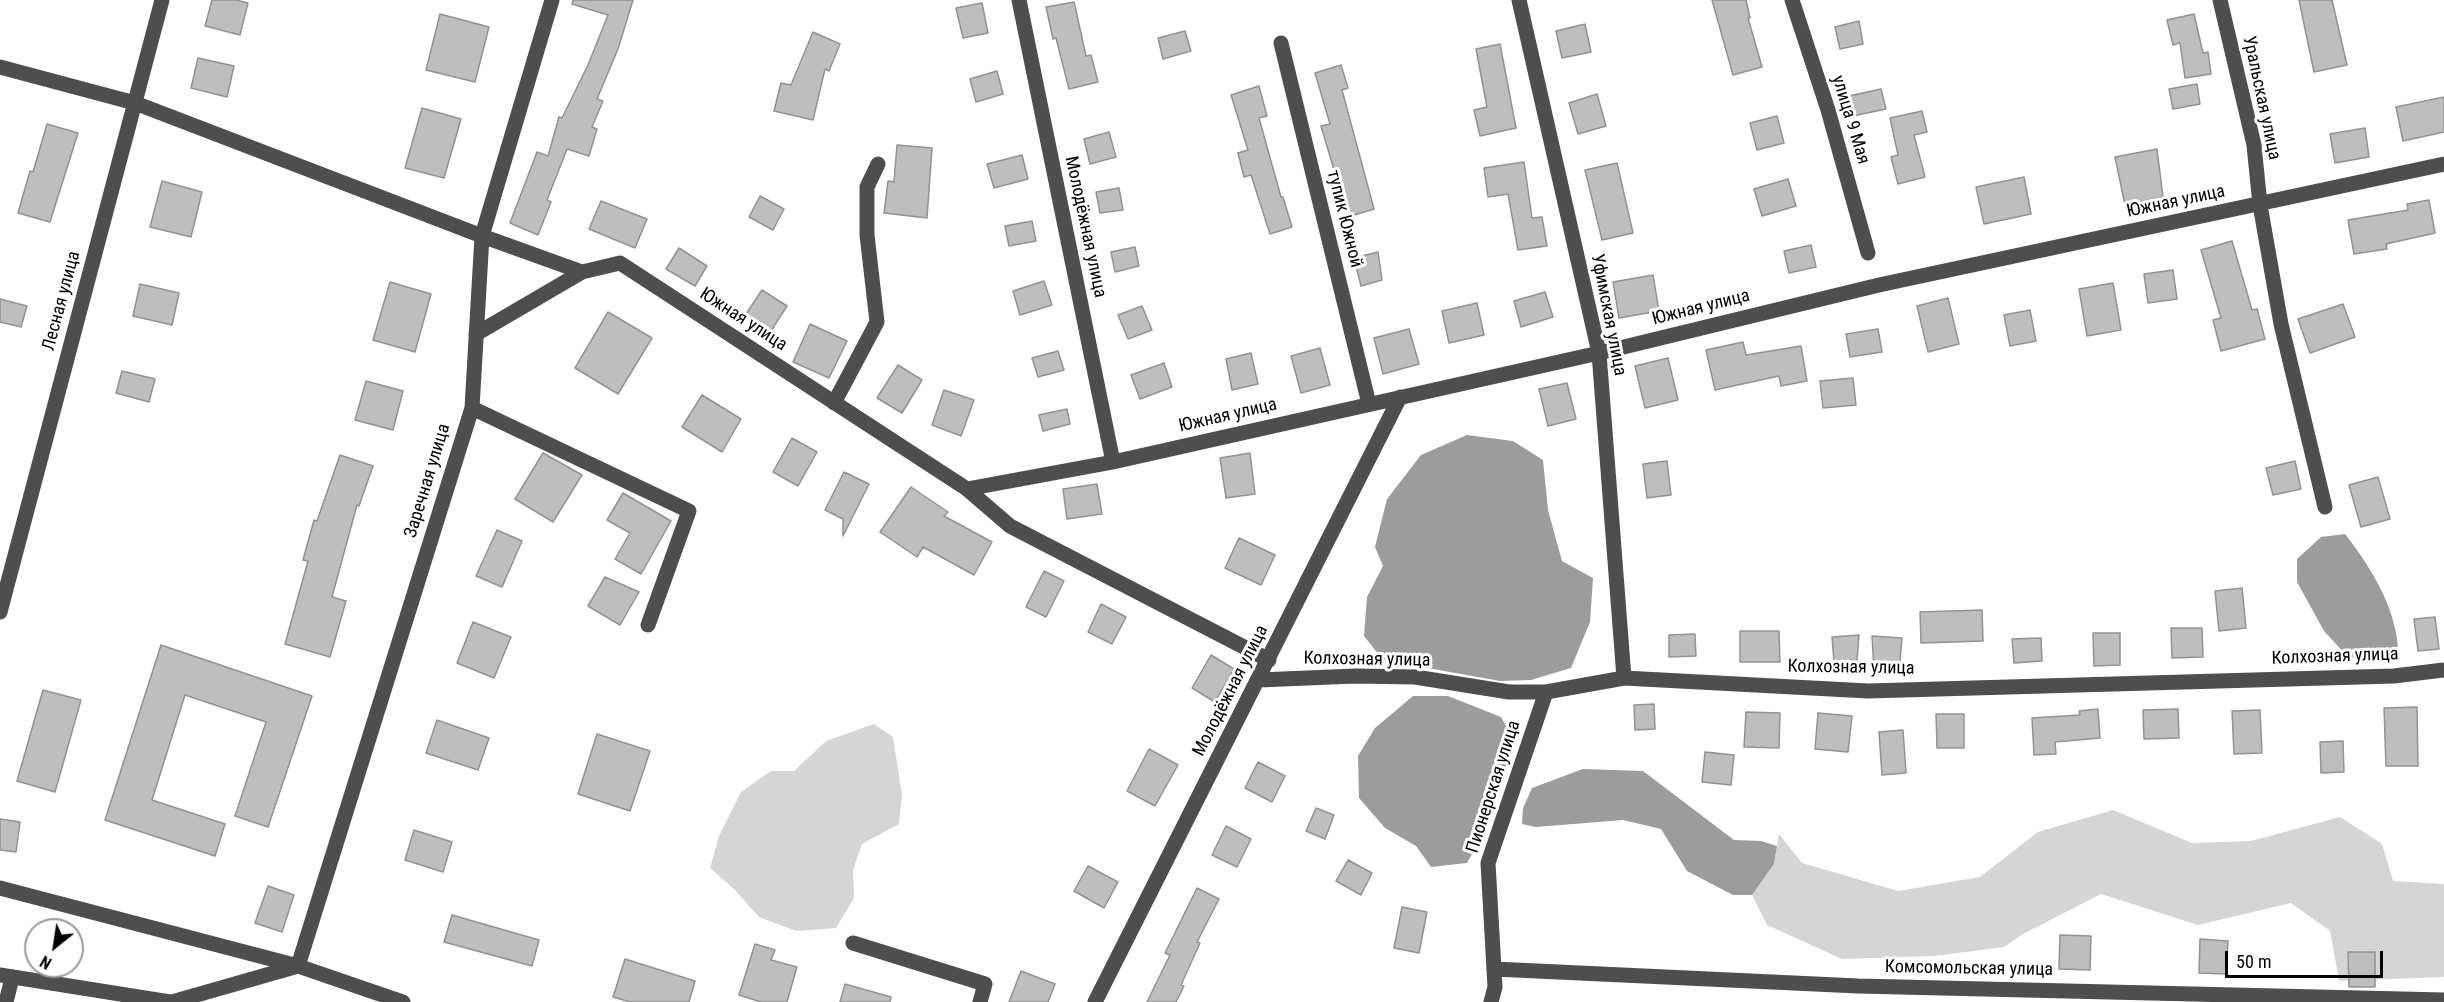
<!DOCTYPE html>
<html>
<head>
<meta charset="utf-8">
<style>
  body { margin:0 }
  #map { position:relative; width:2444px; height:1002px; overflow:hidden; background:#fff; font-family:"Roboto Condensed",sans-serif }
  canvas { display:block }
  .north { position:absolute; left:24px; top:918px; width:60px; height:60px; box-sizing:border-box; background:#fff; border:2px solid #999; border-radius:50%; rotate:210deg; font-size:16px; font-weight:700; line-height:24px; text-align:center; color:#000 }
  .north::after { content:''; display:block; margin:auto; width:21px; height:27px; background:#000; clip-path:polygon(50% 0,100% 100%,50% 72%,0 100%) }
  .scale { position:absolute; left:2225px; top:951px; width:158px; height:27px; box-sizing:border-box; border:3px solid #000; border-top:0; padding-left:8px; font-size:18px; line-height:21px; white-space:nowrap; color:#000; -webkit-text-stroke:4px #fff; paint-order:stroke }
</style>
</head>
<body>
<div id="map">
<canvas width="2444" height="1002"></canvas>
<div class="north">N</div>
<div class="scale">50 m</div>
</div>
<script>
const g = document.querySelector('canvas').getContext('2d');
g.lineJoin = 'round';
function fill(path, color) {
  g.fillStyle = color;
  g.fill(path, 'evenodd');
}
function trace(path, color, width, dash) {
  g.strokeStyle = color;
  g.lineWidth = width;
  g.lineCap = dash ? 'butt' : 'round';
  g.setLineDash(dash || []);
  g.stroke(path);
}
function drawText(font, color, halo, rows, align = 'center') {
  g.font = font + ' "Roboto Condensed",sans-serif';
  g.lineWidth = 6;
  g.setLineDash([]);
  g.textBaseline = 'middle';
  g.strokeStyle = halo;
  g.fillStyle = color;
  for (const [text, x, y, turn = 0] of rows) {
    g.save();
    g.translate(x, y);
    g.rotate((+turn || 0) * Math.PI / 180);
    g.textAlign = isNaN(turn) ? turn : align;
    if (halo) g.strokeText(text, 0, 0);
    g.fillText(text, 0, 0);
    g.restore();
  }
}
fill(new Path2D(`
  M874 724 893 737 902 795 899 824 862 844 853 870 854 898 836 928 796 931 759 917 734 889 710 868 719 836 741 792 771 771H794L826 741Z
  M2113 810 2192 843 2251 841 2340 817 2382 844 2393 881 2444 884V977L2339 981 2330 931 2291 903 2198 925 2101 894 2023 934 2004 947 1935 956 1842 959 1767 925 1752 895 1774 864 1779 834 1802 863 1898 891 1980 877 2038 832Z`), '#d5d5d5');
fill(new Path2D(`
  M1467 435 1513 441 1543 460 1548 510 1562 561 1593 578 1590 622 1571 668 1531 680 1500 681 1383 660 1364 636 1367 597 1383 566 1375 547 1387 499 1421 455Z
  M2345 534C2370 566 2394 604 2398 646L2386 659 2348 657 2324 631 2297 582V559L2321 537Z
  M1413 696H1448L1501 717 1514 740 1488 825 1467 863 1431 867 1416 846 1385 828 1359 798 1358 756 1375 728Z
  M1583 769 1643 771 1734 840 1761 841 1777 846 1774 864 1752 895H1733L1687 871 1661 829 1623 820 1536 827 1522 824 1523 808 1532 788Z`), '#9c9c9c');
const building = new Path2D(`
  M212 0H236L248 3 240 35 205 26Z
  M573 0H633L618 49 597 99 603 101 592 127 597 129 589 156 567 149 547 200 551 202 538 235 510 223 537 152 548 156 559 117 562 118 588 65 608 15 572 4Z
  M1712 0H1746L1750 18H1748L1762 67 1733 75Z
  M2299 0H2332L2347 65 2314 72Z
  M1074 2 1086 56 1091 55 1098 82 1069 89 1056 38 1053 39 1046 7Z
  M982 3 988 33 963 38 956 8Z
  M440 14 489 27 475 82 426 70Z
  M2194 14 2203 53 2208 52 2211 74 2185 78 2180 43 2173 45 2167 20Z
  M1859 21 1863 44 1840 49 1835 27Z
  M1585 24 1591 52 1562 58 1556 31Z
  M1185 31 1191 51 1163 59 1158 38Z
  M813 32 840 44 829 71 825 69 813 120 774 111 781 83 791 85Z
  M1500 44 1516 128 1480 136 1474 110 1487 107 1476 49Z
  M198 58 234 66 227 97 191 88Z
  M1341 65 1348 88 1342 90 1374 209 1348 217 1321 126 1330 124 1315 73Z
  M997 71 1003 94 976 102 970 79Z
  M2197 84 2200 104 2173 109 2169 89Z
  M1259 86 1267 116 1259 118 1281 197H1283L1292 227 1270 234 1251 175 1244 177 1238 153 1248 150 1231 95Z
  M1881 89 1886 109 1853 116 1849 96Z
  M1597 94 1606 126 1578 134 1569 103Z
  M2444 97V132L2403 141 2396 107Z
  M422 108 461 119 444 178 405 168Z
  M1922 111 1927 132 1914 135 1925 177 1898 184 1891 157 1898 155 1890 118Z
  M1777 116 1784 143 1757 150 1750 123Z
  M47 124 78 133 50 222 18 213 30 171 33 172Z
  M2365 128 2369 157 2335 163 2330 134Z
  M1109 132 1116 157 1090 164 1084 139Z
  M897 145 932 148 927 218 884 213 888 181 894 182Z
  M2157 149 2163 197 2125 205 2115 157Z
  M1022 155 1028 179 994 188 987 164Z
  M1524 162 1532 218 1542 217 1547 246 1518 250 1508 194 1488 197 1484 168Z
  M1617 163 1633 233 1602 240 1585 170Z
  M2024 177 2031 214 1984 224 1976 187Z
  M1788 179 1796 206 1762 216 1754 189Z
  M162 181 202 192 191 237 150 227Z
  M1119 188 1123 210 1100 213 1096 192Z
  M760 196 784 209 773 230 749 217Z
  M2429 200 2435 233 2386 244 2387 249 2354 254 2348 220 2408 210 2407 204Z
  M601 201 647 219 635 248 589 229Z
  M1032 221 1036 241 1009 246 1005 226Z
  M2232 241 2252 310 2257 309 2265 339 2221 351 2213 320 2221 318 2201 250Z
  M1811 245 1816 267 1789 273 1784 251Z
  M1135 247 1139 266 1115 272 1111 252Z
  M679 248 707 266 695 286 666 269Z
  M1378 252 1382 280 1361 286 1354 258Z
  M2173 270 2177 299 2148 303 2144 274Z
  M1653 275 1659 311 1619 318 1613 282Z
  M1044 281 1052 305 1020 315 1013 291Z
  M390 282 431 294 415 352 373 340Z
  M2113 283 2121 330 2087 336 2079 289Z
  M140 284 179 293 172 325 133 316Z
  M762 290 787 306 771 331 746 314Z
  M1545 292 1553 317 1521 327 1514 301Z
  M1948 298 1959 344 1928 352 1917 306Z
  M0 299 27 306 21 327 0 322Z
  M1477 303 1484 335 1449 343 1442 311Z
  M2343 304 2355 337 2310 353 2298 319Z
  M1142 306 1152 330 1128 339 1118 315Z
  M2030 310 2036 341 2010 346 2004 315Z
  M608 312 652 338 618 394 575 368Z
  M810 324 847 341 829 378 793 362Z
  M1409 329 1419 364 1383 374 1374 338Z
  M1878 329 1882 352 1850 357 1846 334Z
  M1743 342 1746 355 1801 346 1807 381 1781 386 1779 376 1715 390 1706 350Z
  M1320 348 1330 385 1301 393 1291 356Z
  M1058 351 1064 370 1038 377 1032 358Z
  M1251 353 1258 384 1232 390 1226 359Z
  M1668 358 1678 400 1645 408 1635 366Z
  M1164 363 1172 387 1140 399 1131 375Z
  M898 365 922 380 902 413 877 398Z
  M122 371 155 379 149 402 116 393Z
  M1853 378 1856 405 1823 408 1820 381Z
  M366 381 403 391 393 430 355 420Z
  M1567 383 1576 419 1548 426 1539 389Z
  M944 390 974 400 961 436 932 425Z
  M702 395 741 419 722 452 682 427Z
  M1067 409 1070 424 1043 431 1039 415Z
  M792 438 817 452 798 486 773 472Z
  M543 453 582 475 553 522 515 499Z
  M1250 453 1255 494 1226 498 1220 458Z
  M340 455 373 466 359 506 357 505 332 597 346 601 330 657 285 644 308 561 303 560 314 520 317 521Z
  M1667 461 1671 495 1647 498 1643 464Z
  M2295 461 2301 489 2273 495 2266 468Z
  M844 472 869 484 843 536V519L825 510Z
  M2378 477 2390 519 2361 527 2349 485Z
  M1097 484 1102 514 1067 519 1063 489Z
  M911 487 948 512 944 516 992 542 974 575 923 547 917 557 880 532Z
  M623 493 671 521 641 574 615 559 630 533 607 520Z
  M497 530 522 541 502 587 476 576Z
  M1239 538 1275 555 1261 585 1225 568Z
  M1044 571 1064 581 1046 617 1026 607Z
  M605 577 639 592 620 625 588 606Z
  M2242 588 2246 628 2219 631 2215 591Z
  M1101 604 1126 617 1112 644 1088 632Z
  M1982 610 1983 641 1921 643 1920 612Z
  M2435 617 2439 649 2418 651 2414 619Z
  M473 622 511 637 494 678 457 663Z
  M2171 628H2202L2203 657 2172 658Z
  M1740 631H1779L1780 662H1740Z
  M2093 633H2120V665L2094 666Z
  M1695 634 1696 656 1669 657V635Z
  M1859 635 1857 660 1834 662 1832 637Z
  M1872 636 1902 638 1899 672 1874 670Z
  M2041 638 2042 661 2014 663 2012 639Z
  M161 645 312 696 268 827 235 816 266 722 185 695 152 800 225 824 215 856 105 820Z
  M1211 655 1234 669 1215 702 1192 688Z
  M43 690 81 700 55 792 17 781Z
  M1654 704 1655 729 1635 730 1634 705Z
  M2417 707 2418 766H2386L2384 708Z
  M2098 709 2100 738 2055 742 2056 754 2034 755 2032 718 2080 715 2079 711Z
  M2178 709 2179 738 2144 739 2143 710Z
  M2260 710 2262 753 2234 754 2232 711Z
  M1746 712 1780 713 1779 748 1744 747Z
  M1818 713 1852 716 1848 752 1815 749Z
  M1936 714H1964V748H1937Z
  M437 720 489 738 478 770 426 753Z
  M1903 730 1906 773 1882 775 1879 732Z
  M597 734 650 751 630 811 578 794Z
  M2343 741 2344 772 2321 773 2320 742Z
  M1149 749 1178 765 1155 806 1127 791Z
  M1705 752 1734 755 1731 785 1702 782Z
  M1258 762 1285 776 1272 802 1245 788Z
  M1316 808 1334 815 1325 839 1306 831Z
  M0 819 20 822 16 852 0 850Z
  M1226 826 1251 839 1237 867 1212 855Z
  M414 830 452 842 443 872 405 860Z
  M1348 860 1372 873 1361 895 1336 881Z
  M1088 866 1118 882 1104 908 1074 891Z
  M268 886 294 895 282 932 255 923Z
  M1197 888 1219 899 1197 942 1200 943 1181 985 1184 986 1176 1002H1147L1170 955 1165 953Z
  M1402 907 1427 912 1419 953 1394 948Z
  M452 915 539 940 532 966 444 942Z
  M2060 935 2091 936 2090 970 2059 969Z
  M2200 939 2228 941 2226 974 2199 973Z
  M755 944 775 950 771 960 797 967 787 1002H761L739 995Z
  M2348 952H2375V987H2349Z
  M625 959 695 981 689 1002H630L613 997Z
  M1021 971 1055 984 1048 1002H1009Z
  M845 984 891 997 890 1002H840Z`);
fill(building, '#bebebe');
trace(building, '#929292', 1.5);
trace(new Path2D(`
  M1019 0 1113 462
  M1519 0 1599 353 1624 678
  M1792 0 1828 110 1868 253
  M2220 0 2254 145 2260 205 2281 324 2325 507
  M1281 43 1369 404
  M0 67 135 103 482 236 582 272 620 263 967 489 1010 526 1269 660
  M476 334 582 272
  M834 403 877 322 867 235V187L878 164
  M472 408 689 511 648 625
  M967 489 1113 462 1599 353 1879 285 2444 164
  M0 612 162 0
  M1259 680 1355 676 1415 677 1509 692H1546L1624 678 1868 691 2394 676 2444 670
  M0 888 298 966 403 1002
  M853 943 985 984 980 1002
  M298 966 472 408 482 236 552 0
  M1494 969 1858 986 2444 1000
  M0 975 170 1002
  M6 1002 12 978
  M172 1002 298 966
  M1095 1002 1400 397
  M1491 1002 1495 987 1488 863 1546 692`), '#4e4e4e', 15);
drawText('18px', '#000', '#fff', [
  ["Уральская улица",2261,98,78],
  ["улица 9 Мая",1850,120,73],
  ["Южная улица",2176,202,-12],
  ["тупик Южной",1344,219,76],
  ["Молодёжная улица",1085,227,78],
  ["Лесная улица",62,301,-75],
  ["Южная улица",1701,308,-14],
  ["Уфимская улица",1608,315,79],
  ["Южная улица",743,320,33],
  ["Южная улица",1228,416,-13],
  ["Заречная улица",428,481,-73],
  ["Колхозная улица",2335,657,-2],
  ["Колхозная улица",1367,660,1],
  ["Колхозная улица",1851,668,1],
  ["Молодёжная улица",1231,691,-63],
  ["Пионерская улица",1494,787,-72],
  ["Комсомольская улица",1969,969,1]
]);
</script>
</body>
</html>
